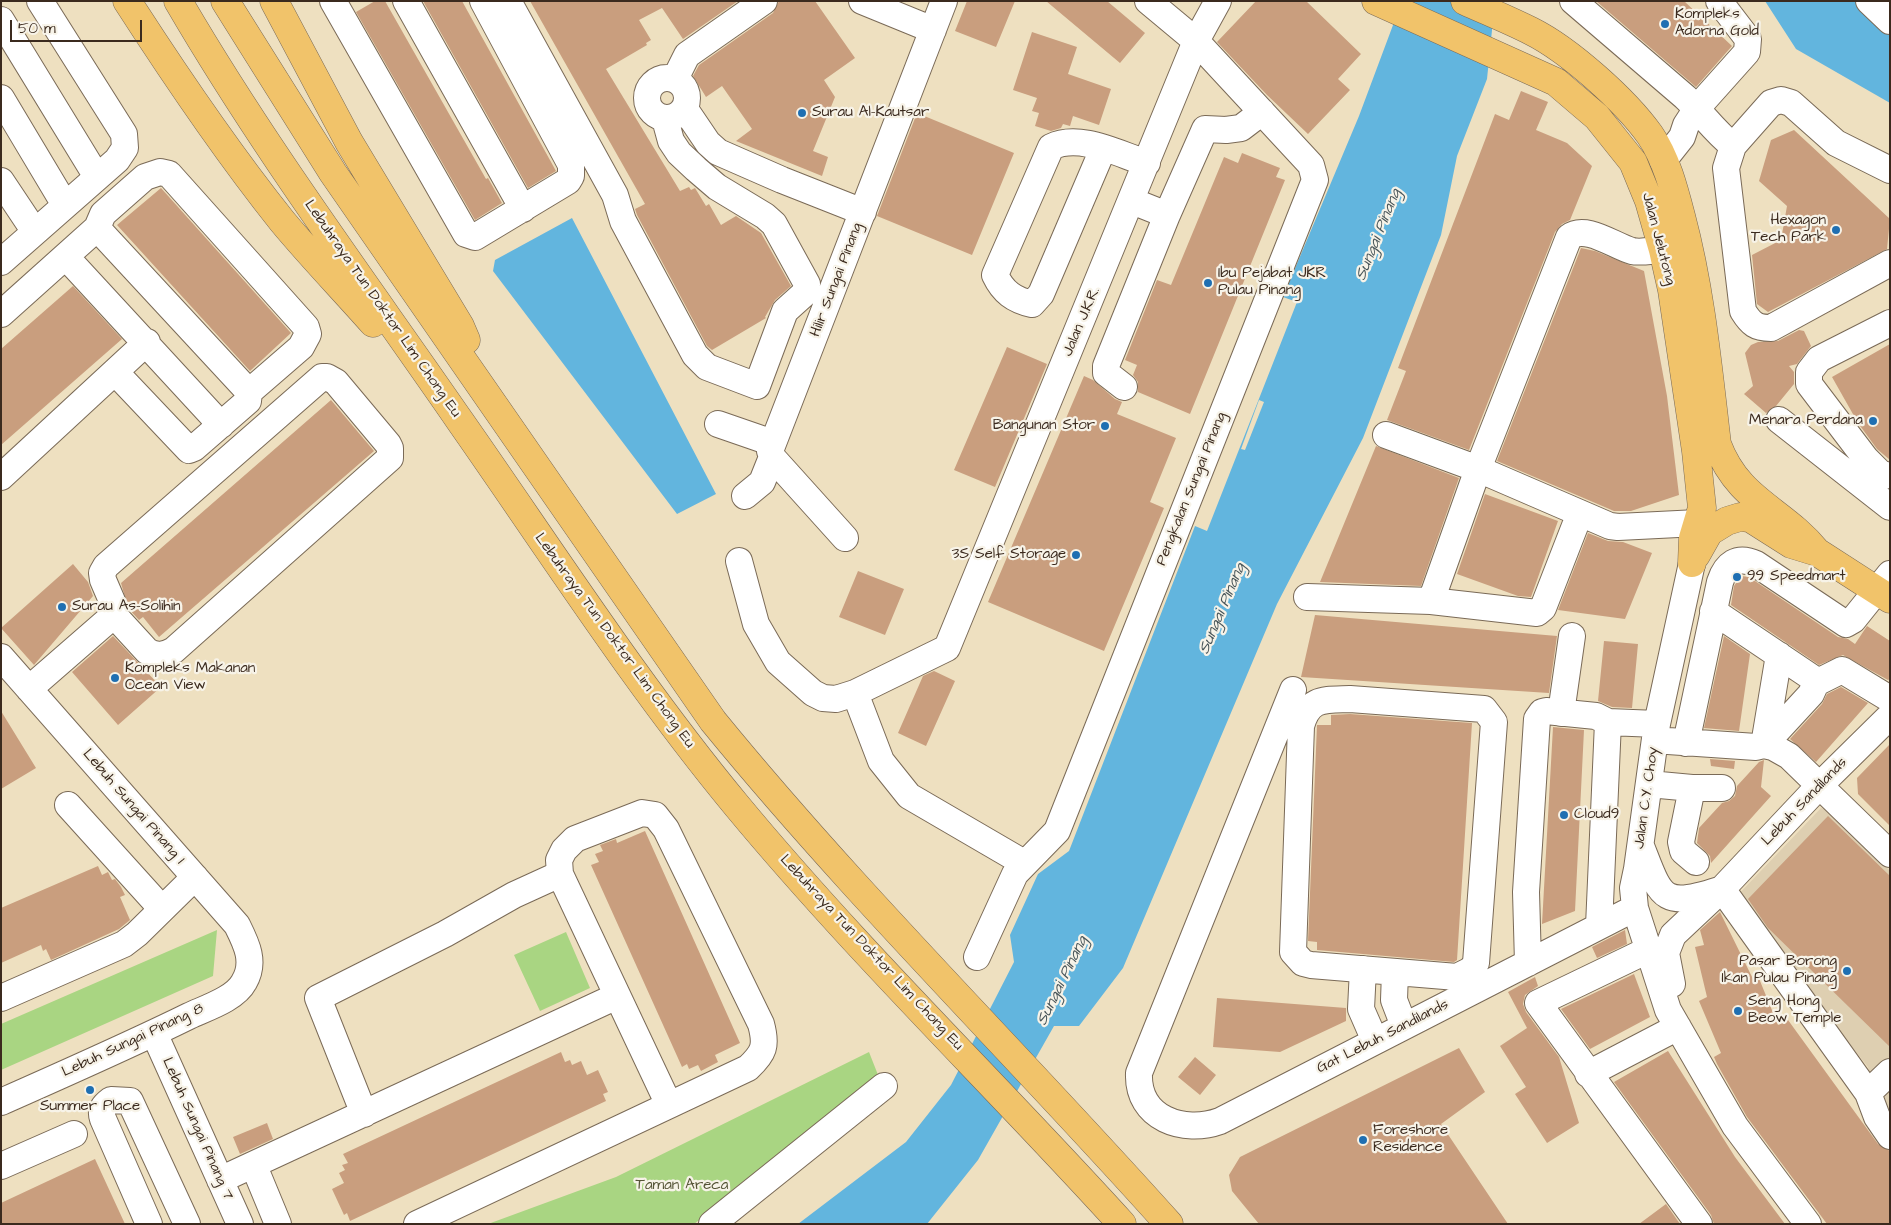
<!DOCTYPE html>
<html>
<head>
<meta charset="utf-8">
<style>
  body { margin:0 }
  #map { position:relative; width:1891px; height:1225px; overflow:hidden; background:#eee0c0; font-family:"Architects Daughter",sans-serif }
  canvas { display:block }
  .frame { position:absolute; inset:0; border:2px solid #3b2a1e; pointer-events:none }
  .scale { position:absolute; left:10px; top:20px; width:132px; height:22px; box-sizing:border-box; border:2px solid #3b2a1e; border-top:0; padding-left:6px; font-size:15px; line-height:18px; white-space:nowrap; color:#3b2a1e; -webkit-text-stroke:4px #f7f3e8; paint-order:stroke }
</style>
</head>
<body>
<div id="map">
<canvas width="1891" height="1225"></canvas>
<div class="frame"></div>
<div class="scale">50 m</div>
</div>
<script>
const g = document.querySelector('canvas').getContext('2d');
g.lineJoin = 'round';
function fill(path, color) {
  g.fillStyle = color;
  g.fill(path, 'evenodd');
}
function trace(path, color, width, dash) {
  g.strokeStyle = color;
  g.lineWidth = width;
  g.lineCap = dash ? 'butt' : 'round';
  g.setLineDash(dash || []);
  g.stroke(path);
}
function drawText(font, color, halo, rows, align = 'center') {
  g.font = font + ' "Architects Daughter",sans-serif';
  g.lineWidth = 4.5;
  g.setLineDash([]);
  g.textBaseline = 'middle';
  g.strokeStyle = halo;
  g.fillStyle = color;
  for (const [text, x, y, turn = 0] of rows) {
    g.save();
    g.translate(x, y);
    g.rotate((+turn || 0) * Math.PI / 180);
    g.textAlign = isNaN(turn) ? turn : align;
    if (halo) g.strokeText(text, 0, 0);
    g.fillText(text, 0, 0);
    g.restore();
  }
}
fill(new Path2D(`
  M1821 808 1831 811 1890 871V1128L1880 1114 1868 1067 1734 899Z`), '#decfb1');
fill(new Path2D(`
  M217 930 213 976 1 1070V1024Z
  M566 932 590 988 540 1011 514 955Z
  M869 1052 880 1080 694 1224H488L616 1177Z`), '#a9d582');
fill(new Path2D(`
  M1402 1H1495L1487 79 1457 156 1441 235 1363 438 1277 604 1123 968 1079 1026H1054L978 1160 927 1224H798L906 1142 951 1085 1014 962 1010 935 1038 874 1069 851 1195 526 1207 531 1297 302 1283 297 1359 116Z
  M1765 1H1855L1871 19 1890 31V103L1796 49Z
  M572 218 716 494 677 514 493 271 495 260Z`), '#62b5de');
fill(new Path2D(`
  M1259 400 1264 402 1245 450 1241 449Z`), '#eee0c0');
fill(new Path2D(`
  M375 1H385L486 179 488 178 502 203 475 220 356 12Z
  M423 1H462L556 171 528 188Z
  M530 1H738L683 39 662 8 639 20 651 40 646 43 647 45 606 69 680 191 689 187 691 190 695 188 706 206 709 204 721 225 736 216 761 233 791 286 775 300 765 317 766 318 712 350 707 346 637 215 635 209 645 204Z
  M779 1H815L855 58 824 80 835 97 813 151 828 157 822 176 736 141 752 129 722 86 706 97 693 76 699 65 773 13Z
  M967 1H1015L996 47 955 31Z
  M1046 1H1107L1145 33 1120 63Z
  M1256 1H1306L1361 54 1338 79 1350 90 1308 134 1267 95 1217 42Z
  M1596 1H1684L1732 46 1696 87Z
  M1032 32 1077 47 1068 74 1111 89 1099 125 1073 116 1070 126 1063 124 1061 128 1051 131 1035 126 1039 113 1032 111 1037 98 1013 90Z
  M1521 91 1548 102 1536 130 1567 143 1592 166 1570 220 1562 224 1555 232 1469 450 1387 420 1406 371 1398 368 1495 114 1509 120Z
  M917 113 1014 153 972 255 877 216Z
  M1794 130 1890 219 1887 249 1768 312 1757 304 1752 255 1781 240 1787 206 1759 181 1771 140Z
  M1242 153 1280 168 1276 177 1285 180 1190 414 1138 392V382L1133 375 1137 365 1125 360 1157 280 1171 285 1224 157 1238 163Z
  M161 188 291 333 250 371 117 225Z
  M1581 248 1595 251 1644 271 1667 396 1679 495 1631 511H1614L1497 461Z
  M73 286 122 339 1 445V349Z
  M1799 330 1804 331 1811 346 1797 364 1789 366 1794 372V384L1776 406 1766 413 1744 394 1753 386 1745 353 1751 345 1758 342 1778 341Z
  M1890 344V460L1877 449 1858 423 1832 377Z
  M1007 347 1047 364 995 487 954 470Z
  M1084 376 1093 380 1115 399 1122 402 1117 414 1176 438 1150 502 1164 508 1104 651 988 602Z
  M331 400 374 451 159 637 143 617 139 620 128 608 121 583Z
  M1376 446 1459 478 1421 586 1320 582Z
  M1485 494 1558 521 1531 597 1518 596 1457 574Z
  M1588 533 1608 541 1623 542 1652 553 1625 619 1558 610Z
  M73 564 88 582 93 596 34 665 1 628Z
  M858 571 904 589 885 635 839 617Z
  M1741 576 1749 577 1838 637 1848 639 1855 644 1867 626 1890 641V679L1888 680 1843 655 1819 665 1731 605 1734 586Z
  M1315 615 1557 636 1549 693 1301 677Z
  M113 636 161 687 118 725 72 672Z
  M1724 636 1750 654 1739 731 1704 728Z
  M1604 641 1638 644 1632 708 1612 707 1598 701Z
  M934 671 955 681 926 746 898 733 923 676Z
  M1841 687 1868 703 1816 762 1790 739 1822 704 1827 694Z
  M1 711 36 768 1 789Z
  M1350 714 1472 723 1457 960 1454 962 1317 950V942L1308 941 1317 725H1331V715Z
  M1553 727 1584 730 1575 911 1542 924Z
  M1890 744V826L1858 794 1857 778Z
  M1710 759 1735 761 1734 769 1711 766Z
  M1764 760 1761 787 1771 796 1711 863 1710 856 1697 843 1699 828 1722 803 1729 801 1735 796 1737 786 1759 762Z
  M1828 816 1890 876V1047L1768 928 1748 899Z
  M645 831 740 1043 715 1055 718 1062 701 1071 698 1065 689 1069 687 1064 682 1067 591 865 599 862 595 854 603 851 600 845 616 839 617 843Z
  M98 866 102 875 108 872 112 880 115 879 121 887 125 895 120 897 130 920 119 929 51 960 46 949 43 951 41 945 1 963V908Z
  M1720 912 1753 979 1758 976 1778 1025 1788 1020 1878 1144 1890 1151V1224H1827L1747 1117 1717 1064 1714 1057 1721 1053 1699 1001 1707 997 1695 947 1704 945 1700 930Z
  M1625 930 1627 944 1597 958 1592 947Z
  M1634 974 1650 1017 1590 1049 1561 1009Z
  M1535 977 1538 986 1525 995 1523 1004 1526 1012 1559 1057 1579 1123 1547 1143 1515 1094 1526 1087 1500 1046 1527 1028 1508 992Z
  M1217 998 1346 1008V1021L1280 1052 1213 1047Z
  M1459 1048 1485 1092 1441 1124 1508 1224H1259L1232 1191 1229 1175 1240 1157Z
  M1668 1051 1735 1157 1785 1224H1714L1711 1215 1614 1082Z
  M561 1052 565 1062 570 1060 572 1065 581 1061 587 1075 598 1070 608 1092 603 1094 606 1101 350 1221 347 1213 344 1215 332 1189 344 1183 339 1173 345 1170 342 1165 348 1163 343 1154Z
  M1195 1057 1216 1075 1200 1095 1178 1077Z
  M267 1123 273 1139 240 1154 233 1137Z
  M95 1159 125 1224H1V1203Z
  M1666 1204 1680 1224H1639Z`), '#c99e7e');
const minor = new Path2D(`
  M333 1 466 234 475 237 568 181 571 176V165L483 1
  M406 1 523 209
  M508 1 615 195 623 221 695 355 707 367 757 386 785 311 805 293 807 284 774 224 765 216 717 187 696 169 679 153 671 141 665 119
  M862 1 933 30
  M1573 1 1685 97C1702 113 1715 132 1733 146
  M1869 1 1890 21
  M1 20 97 177
  M647 98a20 20 0 1 1 40 0a20 20 0 1 1-40 0Z
  M675 79 687 55 764 1
  M1 98 65 205
  M685 109 708 143 718 152 782 180 863 212
  M1103 149 1041 294 1032 304C1014 300 1003 292 995 275L1051 147C1080 133 1118 154 1147 163
  M1663 161 1682 137 1686 125 1697 108 1747 52 1748 39 1719 1
  M1890 170 1836 143 1791 103 1781 100 1771 103 1733 146 1726 168 1743 311C1751 324 1756 328 1771 328L1890 263
  M1 181 35 232
  M1167 215 1205 129 1226 130 1241 128 1262 112
  M97 228 249 392 248 401 194 448 189 450 115 372
  M66 257 221 425
  M1 262 117 160 125 148 124 134 40 1
  M1 314 97 228 103 214 145 177 160 172 169 174 306 327 308 334 301 347 249 392
  M1890 323 1819 359 1809 372V384L1866 459 1883 476 1890 475
  M322 377H327L336 382 388 444 390 448V458L174 650C165 655 157 657 147 651L114 615 112 601 103 580 102 573 106 566Z
  M1124 387 1106 373V366L1167 215 1132 201
  M1779 420 1890 507
  M718 424 773 443
  M1386 435 1478 469 1610 526 1618 527 1698 523
  M1 477 147 342
  M745 496 762 482 772 457
  M845 538 772 457 770 451 944 1
  M739 561 756 624 778 662 813 693 823 698 836 699 855 693 947 648 1196 41 1218 1
  M1692 563 1657 724 1637 869 1633 888 1635 908 1668 1010 1735 1126 1808 1224
  M1307 597 1431 601 1537 613 1543 608 1580 513
  M1431 601 1478 469 1569 237C1586 224 1614 246 1632 251 1641 253 1654 250 1663 250
  M1713 611 1814 679 1816 683 1811 694 1764 745
  M1 657 237 925C246 943 256 962 244 982 235 999 206 1008 189 1016 128 1046 64 1074 1 1102
  M1816 683 1842 670 1890 699
  M29 689 114 615
  M1293 690 1139 1073C1137 1119 1184 1134 1220 1121L1635 908
  M855 693 881 761 909 796 1024 863
  M1350 699 1484 709 1494 722 1476 963 1471 970 1457 977 1311 965 1303 963 1293 952 1301 726C1309 697 1324 700 1350 699Z
  M1561 713 1572 636
  M1668 741 1756 747 1764 745 1773 747 1789 756 1890 854
  M1686 743 1720 582C1726 564 1737 555 1756 564L1846 624 1853 620 1890 574
  M1764 745 1779 655
  M1649 784 1692 788H1722
  M1692 788 1681 842 1683 851 1696 862
  M68 805 162 909
  M1641 846C1661 897 1661 909 1719 890
  M1722 889 1868 1093 1877 1117 1890 1136
  M1599 926 1608 722 1657 724
  M1648 950 1538 1003 1699 1224
  M977 957 1015 874 1057 831 1315 180 1311 165 1196 41 1148 1
  M1528 963 1526 892 1537 719 1542 712 1546 711 1596 716 1608 722
  M1363 969 1361 1009 1375 1041
  M1395 972 1394 1000 1404 1026
  M1672 984 1666 953 1673 935 1722 889 1820 785 1890 716
  M1 998 124 944 137 934 195 877
  M154 1033 240 1224
  M1588 1074 1678 1027
  M1868 1093 1890 1072
  M364 1114 318 998 445 934 514 895 560 874
  M1 1166 74 1134
  M254 1166 278 1224
  M220 1180 617 996
  M149 1224 103 1119C100 1110 103 1106 111 1100L130 1101 187 1224
  M417 1224 748 1068C764 1053 767 1046 761 1024L666 829 655 815 642 813 575 839 564 850 559 860 560 874 669 1105
  M712 1224 884 1086`);
const major = new Path2D(`
  M1376 1 1556 82 1597 117 1633 162 1649 201 1663 250 1672 290 1696 451 1702 508 1693 538 1692 563
  M1465 1C1487 11 1509 20 1531 31 1569 50 1625 100 1650 135 1666 158 1674 189 1681 216 1701 291 1708 368 1717 444 1738 501 1782 509 1817 552
  M1696 555 1709 532 1727 521 1740 517 1750 518 1791 544 1817 552 1890 599`);
const highway = new Path2D(`
  M127 1C176 77 226 151 282 221 311 256 343 289 373 323
  M178 1C263 147 364 282 460 421 551 551 636 684 737 806 858 952 995 1084 1122 1224
  M225 1 333 173 713 721C856 896 1018 1055 1169 1224
  M274 1 349 142 460 326 466 340`);
trace(minor, '#7a6a57', 28);
trace(major, '#7a6a57', 29);
trace(highway, '#7a6a57', 29);
trace(minor, '#fff', 26);
trace(major, '#f1c36a', 28);
trace(highway, '#f1c36a', 28);
for (const [x, y, r, color] of [
  [1665,24,5,"#1f6fb2"],
  [802,113,5,"#1f6fb2"],
  [1836,230,5,"#1f6fb2"],
  [1208,283,5,"#1f6fb2"],
  [1873,421,5,"#1f6fb2"],
  [1105,426,5,"#1f6fb2"],
  [1076,555,5,"#1f6fb2"],
  [1737,577,5,"#1f6fb2"],
  [62,607,5,"#1f6fb2"],
  [115,678,5,"#1f6fb2"],
  [1564,815,5,"#1f6fb2"],
  [1847,971,5,"#1f6fb2"],
  [1738,1011,5,"#1f6fb2"],
  [90,1090,5,"#1f6fb2"],
  [1363,1140,5,"#1f6fb2"]
]) {
  const dot = new Path2D();
  dot.arc(x, y, r, 0, 2 * Math.PI);
  g.fillStyle = color;
  g.fill(dot);
  trace(dot, '#f7f3e8', 2);
}
drawText('15px', '#3b2a1e', '#f7f3e8', [
  ["Kompleks",1675,15],
  ["Adorna Gold",1675,32],
  ["Surau Al-Kautsar",812,113],
  ["Hexagon",1826,221,"right"],
  ["Tech Park",1826,238,"right"],
  ["Ibu Pejabat JKR",1218,274],
  ["Pulau Pinang",1218,291],
  ["Menara Perdana",1863,421,"right"],
  ["Bangunan Stor",1095,426,"right"],
  ["3S Self Storage",1066,555,"right"],
  ["99 Speedmart",1747,577],
  ["Surau As-Solihin",72,607],
  ["Kompleks Makanan",125,669],
  ["Ocean View",125,686],
  ["Cloud9",1574,815],
  ["Pasar Borong",1837,962,"right"],
  ["Ikan Pulau Pinang",1837,979,"right"],
  ["Seng Hong",1748,1002],
  ["Beow Temple",1748,1019],
  ["Summer Place",90,1107,"center"],
  ["Foreshore",1373,1131],
  ["Residence",1373,1148]
], 'left');
drawText('15px', '#3b2a1e', '#f7f3e8', [
  ["Jalan Jelutong",1658,239,75],
  ["Hilir Sungai Pinang",837,280,-69],
  ["Lebuhraya Tun Doktor Lim Chong Eu",382,309,55],
  ["Jalan J.K.R.",1082,322,-67],
  ["Pengkalan Sungai Pinang",1192,489,-68],
  ["Lebuhraya Tun Doktor Lim Chong Eu",614,641,54],
  ["Jalan C.Y. Choy",1647,798,-82],
  ["Lebuh Sandilands",1805,802,-46],
  ["Lebuh Sungai Pinang 1",133,807,49],
  ["Lebuhraya Tun Doktor Lim Chong Eu",871,953,47],
  ["Gat Lebuh Sandilands",1383,1037,-27],
  ["Lebuh Sungai Pinang 8",133,1041,-25],
  ["Lebuh Sungai Pinang 7",197,1129,66]
]);
drawText('15px', '#565537', '#f7f3e8', [
  ["Taman Areca",682,1186]
]);
drawText('italic 16px', '#475458', '#f7f3e8', [
  ["Sungai Pinang",1379,235,-68],
  ["Sungai Pinang",1223,609,-67],
  ["Sungai Pinang",1063,981,-64]
]);
</script>
</body>
</html>
